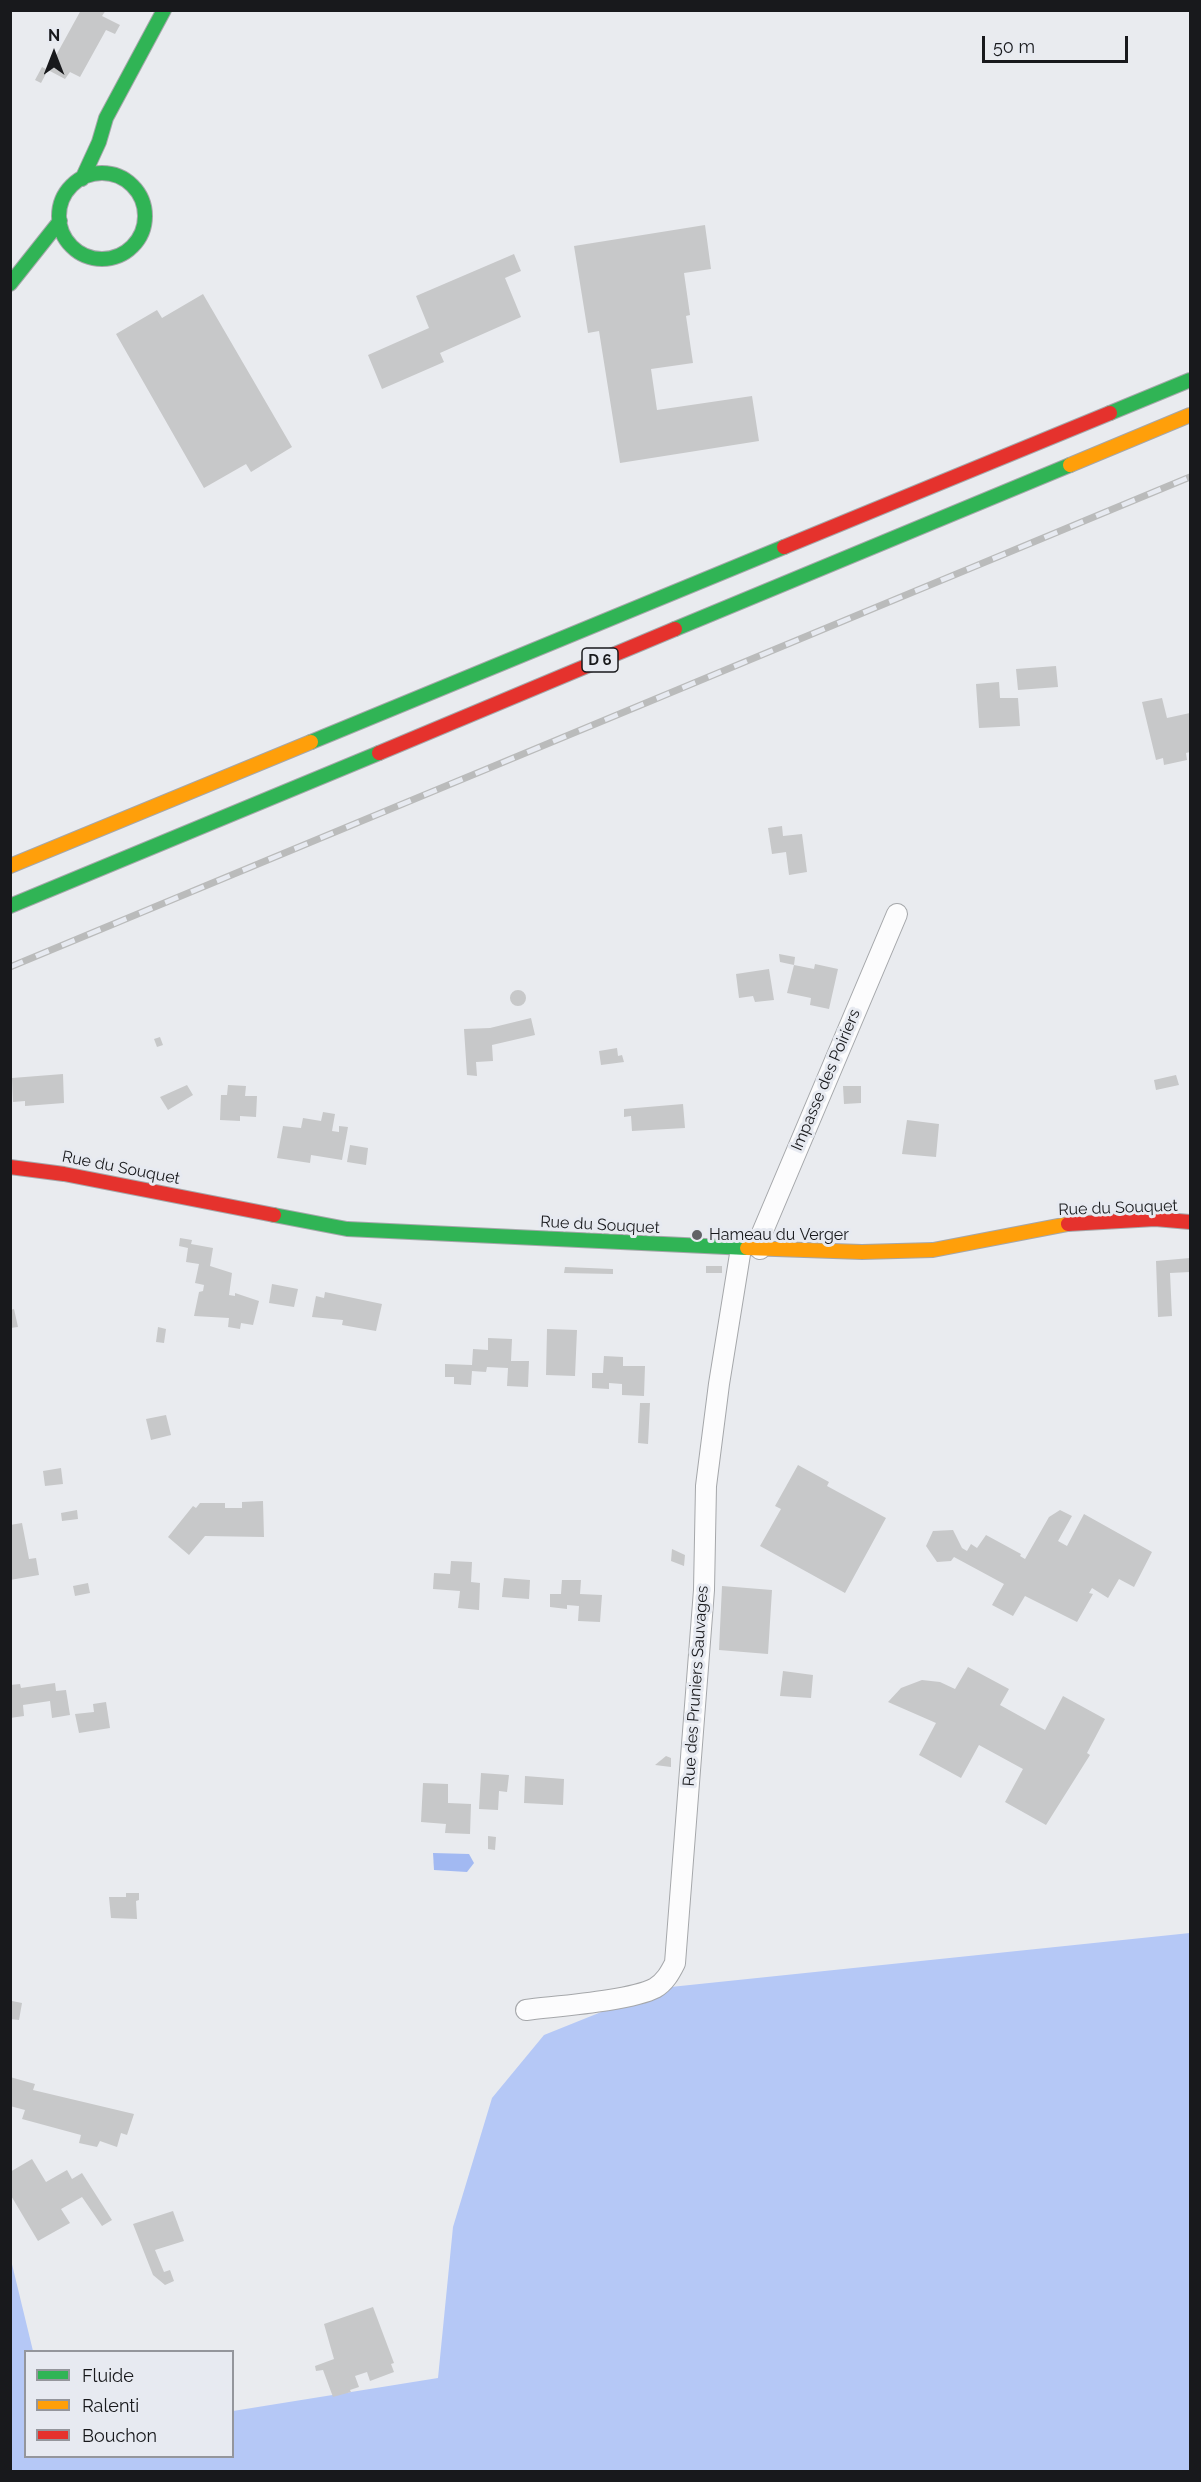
<!DOCTYPE html>
<html>
<head>
<meta charset="utf-8">
<style>
  body { margin:0 }
  #map { position:relative; width:1201px; height:2482px; overflow:hidden; background:#e9ebef; font-family:Raleway,sans-serif }
  canvas { display:block }
  .frame { position:absolute; inset:0; border:12px solid #18191c; pointer-events:none }
  .legend { position:absolute; left:24px; top:2350px; width:210px; height:108px; box-sizing:border-box; background:#e7eaf1; border:2px solid #94969c; margin:0; padding:8px 10px; list-style:none; font-size:18px; color:#18191c }
  .legend li { display:flex; align-items:center; gap:12px; height:30px }
  .legend b { width:30px; border:2px solid #94969c }
  .north { position:absolute; left:24px; top:24px; width:60px; height:60px; -webkit-text-stroke:4px #e7eaf1; paint-order:stroke; rotate:0deg; font-size:16px; font-weight:700; line-height:24px; text-align:center; color:#18191c }
  .north::after { content:''; display:block; margin:auto; width:21px; height:27px; background:#18191c; clip-path:polygon(50% 0,100% 100%,50% 72%,0 100%) }
  .scale { position:absolute; left:982px; top:36px; width:146px; height:27px; box-sizing:border-box; border:3px solid #18191c; border-top:0; padding-left:8px; font-size:18px; line-height:21px; white-space:nowrap; color:#18191c; -webkit-text-stroke:4px #e7eaf1; paint-order:stroke }
</style>
</head>
<body>
<div id="map">
<canvas width="1201" height="2482"></canvas>
<div class="frame"></div>
<ul class="legend">
<li><b style="height:8px;background:#30b455"></b>Fluide</li>
<li><b style="height:8px;background:#ff9f0a"></b>Ralenti</li>
<li><b style="height:8px;background:#e5322d"></b>Bouchon</li>
</ul>
<div class="north">N</div>
<div class="scale">50 m</div>
</div>
<script>
const g = document.querySelector('canvas').getContext('2d');
g.lineJoin = 'round';
function fill(path, color) {
  g.fillStyle = color;
  g.fill(path, 'evenodd');
}
function trace(path, color, width, dash) {
  g.strokeStyle = color;
  g.lineWidth = width;
  g.lineCap = dash ? 'butt' : 'round';
  g.setLineDash(dash || []);
  g.stroke(path);
}
function drawText(font, color, halo, rows, align = 'center') {
  g.font = font + ' Raleway,sans-serif';
  g.lineWidth = 6;
  g.setLineDash([]);
  g.textBaseline = 'middle';
  g.strokeStyle = halo;
  g.fillStyle = color;
  for (const [text, x, y, turn = 0] of rows) {
    g.save();
    g.translate(x, y);
    g.rotate((+turn || 0) * Math.PI / 180);
    g.textAlign = isNaN(turn) ? turn : align;
    if (halo) g.strokeText(text, 0, 0);
    g.fillText(text, 0, 0);
    g.restore();
  }
}
fill(new Path2D(`
  M1190 1933V2471H11L10 2256 33 2351 26 2352V2456H232L233 2411 438 2378 453 2227 492 2098 544 2035 661 1988Z`), '#b5c8f6');
fill(new Path2D(`
  M433 1853 469 1854 474 1863 467 1872 434 1870Z`), '#a2b9f2');
fill(new Path2D(`
  M81 10H106L102 16 120 25 115 34 106 30 80 77 70 72 65 79 48 70 41 83 35 80 42 67 48 70Z
  M705 225 711 269 684 273 690 315 686 316 693 363 651 369 657 410 752 396 759 441 620 463 599 331 588 333 574 246Z
  M514 254 521 271 505 278 521 317 440 353 444 362 382 389 368 355 429 328 416 296Z
  M203 294 292 447 251 472 246 464 204 488 116 334 157 310 162 318Z
  M1056 666 1058 687 1018 690 1016 669Z
  M999 682 1000 698H1018L1020 726 979 728 976 684Z
  M1162 698 1167 718 1190 713V752L1186 753 1187 760 1164 765 1163 758 1156 760 1142 702Z
  M782 826 783 836 802 834 807 872 789 875 786 852 772 854 768 828Z
  M779 954 795 957 794 965 780 962Z
  M815 964 838 969 829 1009 810 1005 811 998 787 993 794 965 814 969Z
  M769 969 774 1000 755 1002 753 996 739 998 736 974Z
  M510 998a8 8 0 1 1 16 0a8 8 0 1 1-16 0Z
  M531 1018 535 1035 492 1045 493 1061 476 1062 477 1076 467 1075 464 1029 490 1028Z
  M160 1037 163 1045 157 1047 154 1039Z
  M617 1048 618 1056 622 1055 624 1062 601 1065 599 1051Z
  M63 1074 64 1103 25 1106V1101L13 1102 12 1078Z
  M1176 1075 1179 1085 1156 1090 1154 1080Z
  M187 1085 193 1095 168 1110 160 1097Z
  M228 1085 246 1086 245 1096H257L256 1117 240 1116V1121L220 1120 221 1095H227Z
  M843 1086H861V1103L844 1104Z
  M683 1104 685 1128 632 1131 631 1116 624 1117V1109Z
  M323 1112 335 1114 332 1131 339 1132V1126L348 1127 342 1160 311 1155 310 1163 277 1158 283 1126 301 1128 303 1118 321 1121Z
  M907 1120 939 1124 936 1157 902 1154Z
  M350 1145 368 1148 366 1165 347 1162Z
  M180 1238 192 1240 191 1244 213 1248 210 1266 232 1273 229 1295 235 1296V1293L259 1301 253 1325 241 1323 240 1329 228 1327 229 1318 194 1316 199 1292 203 1291 204 1285 195 1283 199 1264 186 1262 188 1248 179 1246Z
  M1190 1258V1272L1170 1273 1172 1316 1158 1317 1156 1261Z
  M706 1266H722V1273H706Z
  M565 1267 613 1269V1274L564 1273Z
  M272 1284 298 1289 294 1307 269 1303Z
  M325 1292 382 1304 376 1331 342 1325 343 1320 312 1317 316 1296 324 1298Z
  M14 1309 18 1327 10 1328V1310Z
  M158 1327 166 1329 164 1343 156 1342Z
  M547 1329 577 1330 575 1376 546 1375Z
  M488 1338 512 1339 511 1361H529L528 1387 507 1386 508 1368 487 1367 486 1372 472 1371 471 1385 454 1384V1377H445V1364L472 1365 473 1349 488 1350Z
  M604 1356 623 1357V1366H645L644 1396 622 1395V1384L609 1383V1389L592 1388V1373H603Z
  M640 1403H650L648 1444 638 1443Z
  M166 1415 171 1435 151 1440 146 1419Z
  M798 1465 829 1482 827 1486 886 1518 845 1593 760 1546 781 1509 775 1506Z
  M61 1468 63 1484 45 1486 43 1471Z
  M263 1501 264 1537 205 1536 189 1555 168 1537 193 1506 196 1508 200 1503H225V1508H242V1502Z
  M77 1510 78 1519 62 1521 61 1513Z
  M1060 1510 1072 1516 1058 1541 1067 1546 1084 1514 1152 1552 1134 1587 1119 1579 1108 1598 1092 1588 1089 1593 1093 1594 1077 1622 1025 1596 1013 1616 992 1605 1004 1584 954 1557 951 1561 937 1562 926 1546 933 1531 953 1530 962 1548 967 1551 971 1544 977 1548 986 1535 1021 1554 1020 1556 1025 1559 1049 1517Z
  M22 1523 29 1559 36 1558 39 1575 10 1580V1525Z
  M672 1549 685 1555 684 1566 671 1561Z
  M451 1561 472 1562 471 1582 480 1583 479 1610 458 1608 460 1591 433 1589 434 1573 450 1574Z
  M504 1578 530 1580 529 1599 502 1597Z
  M562 1580H581L580 1594 602 1595 600 1622 578 1621 579 1606 567 1605V1609L550 1607V1594H561Z
  M88 1583 90 1593 75 1596 73 1586Z
  M722 1586 772 1590 768 1654 719 1650Z
  M968 1667 1009 1689 1000 1705 1045 1730 1063 1696 1105 1719 1087 1753 1090 1755 1046 1825 1005 1802 1023 1769 979 1745 961 1778 919 1755 936 1723 888 1702 901 1688 922 1680 940 1682 955 1689Z
  M783 1671 813 1675 811 1698 780 1696Z
  M55 1683 56 1691 66 1690 70 1715 52 1718 50 1701 23 1705 24 1716 10 1718V1685L20 1684 21 1688Z
  M106 1702 110 1728 79 1733 75 1714 94 1712 93 1704Z
  M666 1756 671 1758V1767L655 1765Z
  M481 1773 509 1775 507 1792 499 1791 498 1810 479 1809Z
  M525 1776 564 1779 563 1805 524 1803Z
  M423 1783 448 1784V1803L471 1804 470 1834 445 1833 446 1824 421 1822Z
  M488 1836 496 1837 495 1850 488 1849Z
  M126 1893H139V1900L136 1901 137 1919 111 1918 109 1897H126Z
  M12 2001 22 2003 19 2020 10 2019Z
  M10 2077 35 2084 33 2090 134 2114 127 2135 121 2133 117 2147 100 2141 97 2147 79 2143 81 2135 22 2119 25 2110 10 2106Z
  M32 2159 46 2182 67 2170 72 2179 82 2173 112 2220 102 2226 82 2197 61 2209 70 2223 38 2241 10 2194V2172Z
  M173 2211 184 2241 155 2250 164 2272 170 2270 174 2281 165 2285 153 2275 133 2224Z
  M373 2307 394 2363 391 2364 394 2372 370 2381 367 2372 355 2376 359 2387 350 2390 351 2392 333 2397 323 2370 316 2371 315 2366 334 2359 324 2324Z`), '#c7c8c9');
const street = new Path2D(`
  M760 1249 762 1233 897 914
  M526 2010C557 2006 630 2001 655 1988 665 1982 670 1973 675 1963L704 1590 706 1486 719 1384 741 1248`);
const fast = new Path2D(`
  M59 216a43 43 0 1 1 86 0a43 43 0 1 1-86 0Z
  M82 179 99 142 106 118 164 10
  M10 284 60 221
  M1110 413 1190 380
  M675 629 1070 465
  M311 742 784 547
  M10 906 379 753
  M274 1215 347 1229 747 1248`);
const slow = new Path2D(`
  M1070 465 1190 415
  M10 866 311 742
  M747 1248 862 1252 933 1250 1068 1224`);
const jam = new Path2D(`
  M784 547 1110 413
  M379 753 675 629
  M10 1167 64 1174 274 1215
  M1068 1224 1155 1219 1190 1222`);
trace(street, '#a5a7aa', 22);
trace(fast, '#a5a7aa', 16);
trace(slow, '#a5a7aa', 16);
trace(jam, '#a5a7aa', 16);
trace(street, '#fcfcfd', 20);
trace(fast, '#30b455', 14);
trace(slow, '#ff9f0a', 14);
trace(jam, '#e5322d', 14);
const rail = new Path2D(`
  M10 967 1190 477`);
trace(rail, '#babbbb', 7);
trace(rail, '#e7eaf1', 4.5, [14]);
for (const [x, y, r, color] of [
  [697,1235,6,"#616266"]
]) {
  const dot = new Path2D();
  dot.arc(x, y, r, 0, 2 * Math.PI);
  g.fillStyle = color;
  g.fill(dot);
  trace(dot, '#e7eaf1', 2);
}
for (const [x, y, w] of [
  [600,660,36]
]) {
  const box = new Path2D();
  box.roundRect(x - w / 2, y - 12, w, 24, 4.5);
  g.fillStyle = '#e7eaf1';
  g.fill(box);
  trace(box, '#18191c', 1.5);
}
drawText('bold 15px', '#18191c', null, [
  ["D 6",600,660]
]);
drawText('16px', '#18191c', '#e7eaf1', [
  ["Impasse des Poiriers",826,1080,-67],
  ["Rue du Souquet",121,1168,11],
  ["Rue du Souquet",1118,1208,-2],
  ["Rue du Souquet",600,1225,3],
  ["Rue des Pruniers Sauvages",696,1686,-86]
]);
drawText('16px', '#18191c', '#e7eaf1', [
  ["Hameau du Verger",709,1235]
], 'left');
</script>
</body>
</html>
